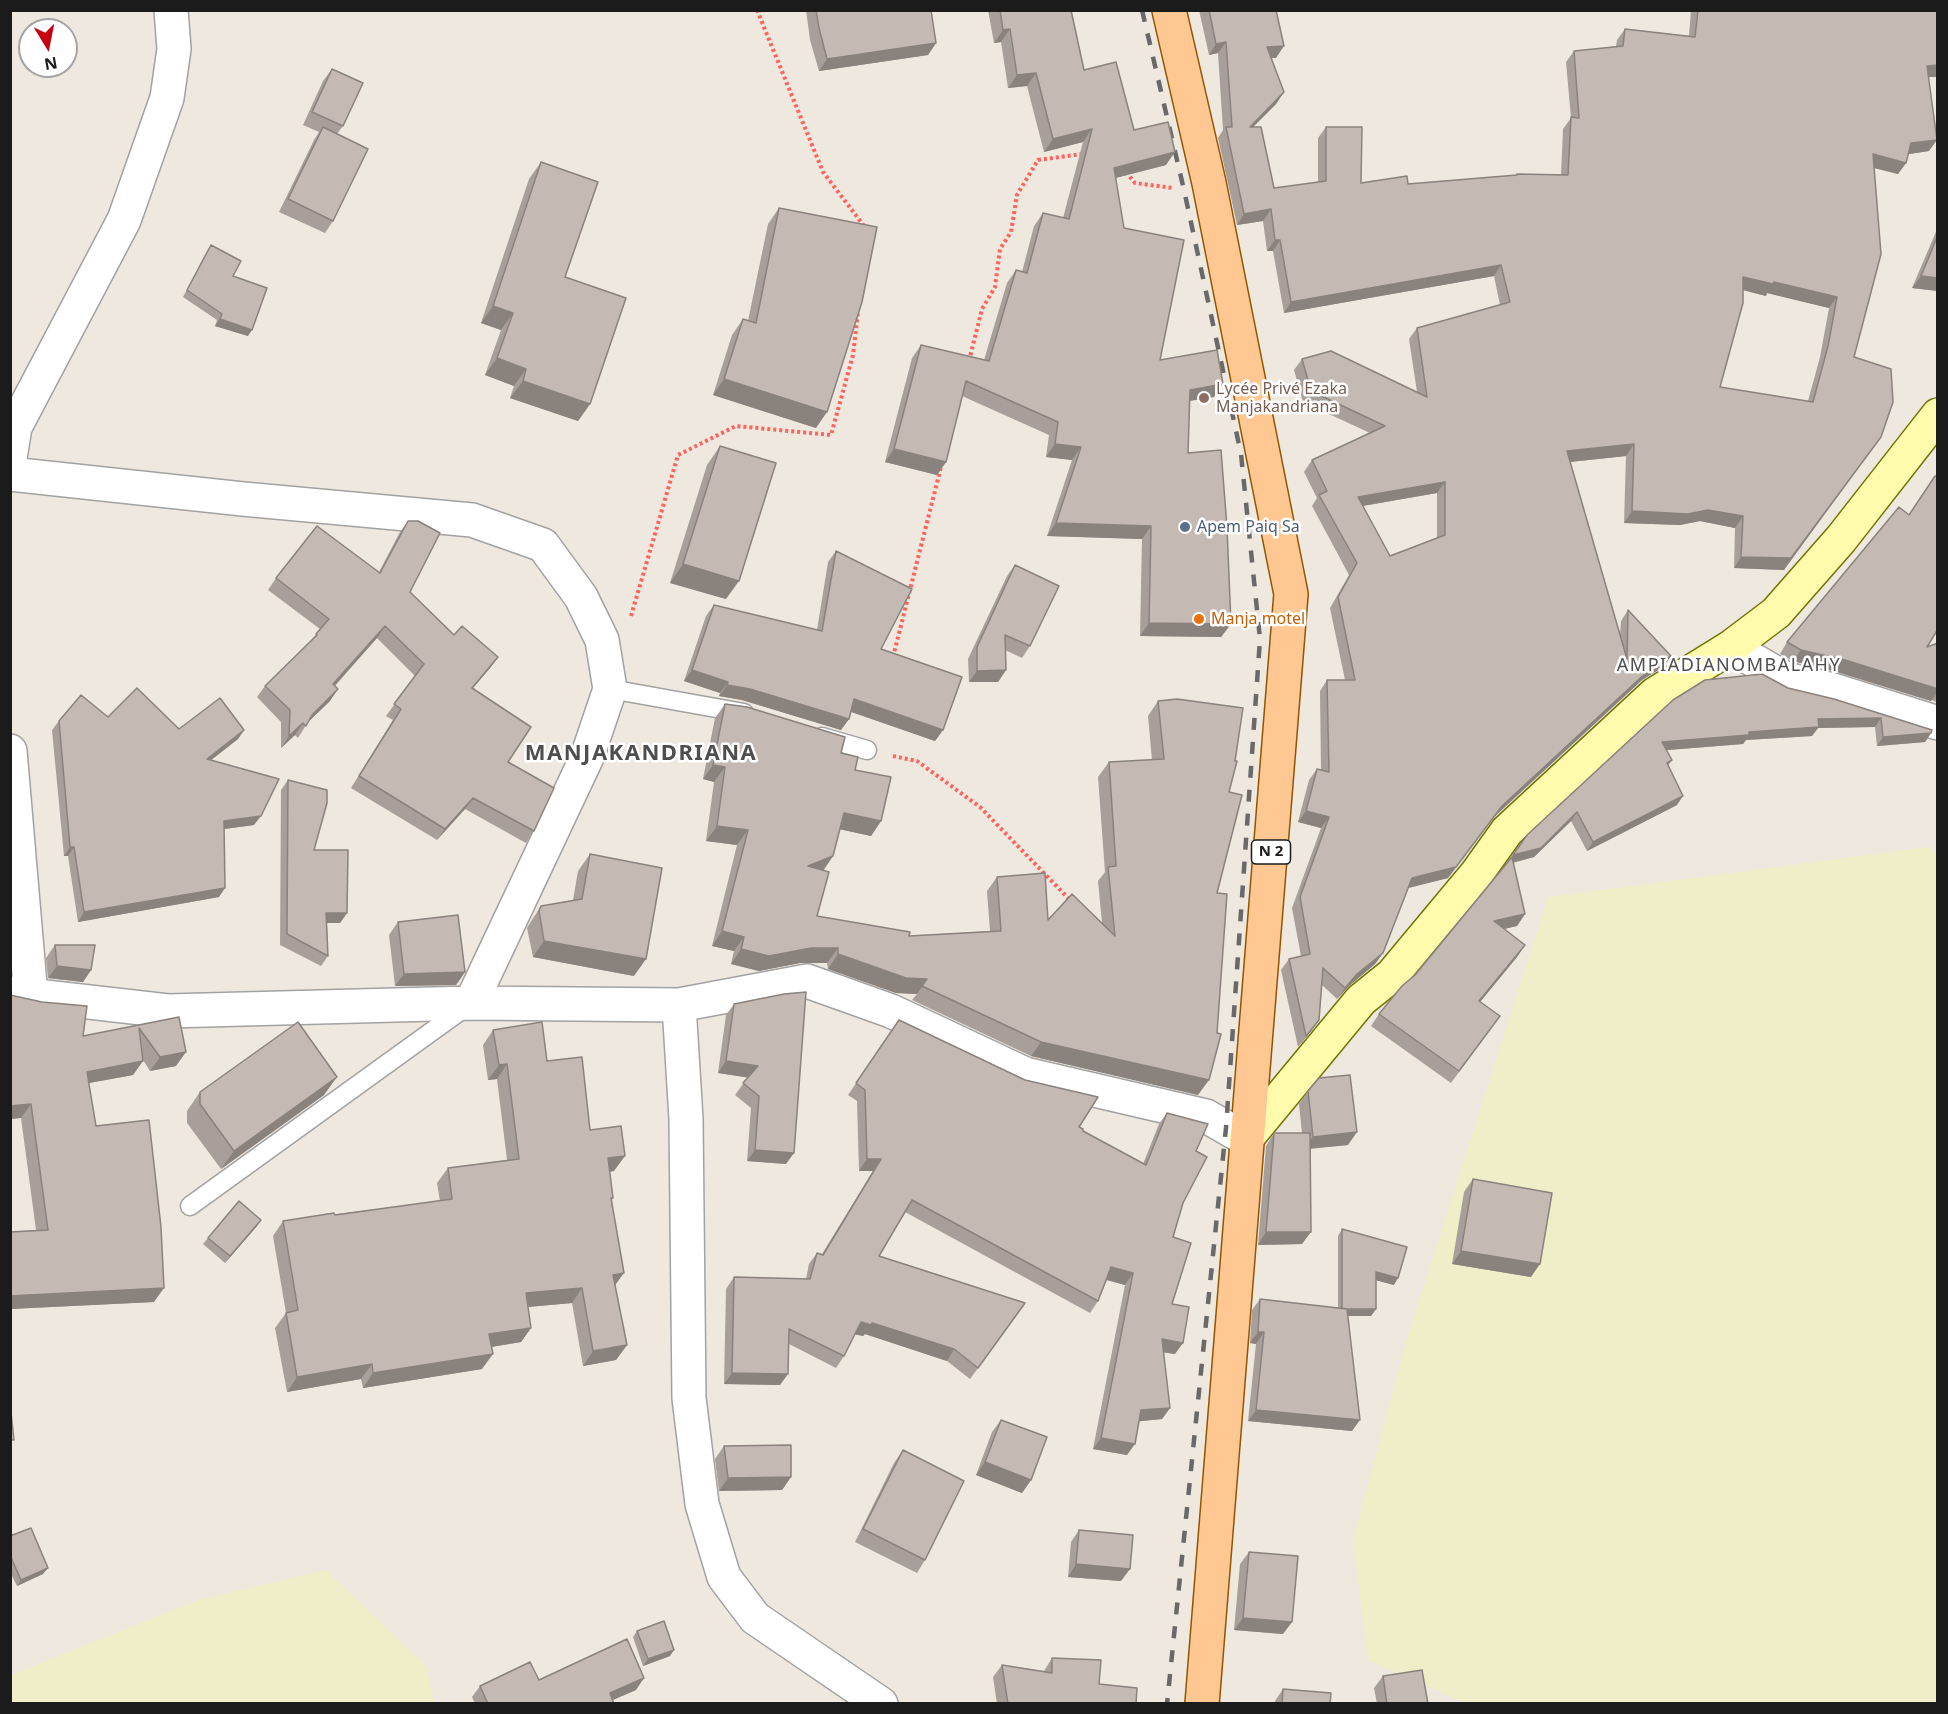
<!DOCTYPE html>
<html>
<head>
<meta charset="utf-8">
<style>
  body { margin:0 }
  #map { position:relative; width:1948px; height:1714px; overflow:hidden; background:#eee8df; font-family:"Noto Sans",sans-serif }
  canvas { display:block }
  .frame { position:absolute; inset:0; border:12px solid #1b1b1b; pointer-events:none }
  .north { position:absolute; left:18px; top:18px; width:60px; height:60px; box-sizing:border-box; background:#fff; border:2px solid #a4a4a4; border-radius:50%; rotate:170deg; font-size:16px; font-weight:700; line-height:24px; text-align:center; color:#1b1b1b }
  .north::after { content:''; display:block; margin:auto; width:21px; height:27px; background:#c60010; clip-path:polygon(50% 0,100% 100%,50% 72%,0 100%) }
</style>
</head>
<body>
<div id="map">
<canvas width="1948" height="1714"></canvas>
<div class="frame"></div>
<div class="north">N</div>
</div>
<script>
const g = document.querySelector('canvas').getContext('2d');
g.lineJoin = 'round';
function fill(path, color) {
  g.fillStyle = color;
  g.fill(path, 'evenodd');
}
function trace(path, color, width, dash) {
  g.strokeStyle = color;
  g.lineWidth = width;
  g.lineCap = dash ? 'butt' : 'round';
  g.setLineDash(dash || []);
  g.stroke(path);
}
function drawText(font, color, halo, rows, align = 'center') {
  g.font = font + ' "Noto Sans",sans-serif';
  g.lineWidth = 5;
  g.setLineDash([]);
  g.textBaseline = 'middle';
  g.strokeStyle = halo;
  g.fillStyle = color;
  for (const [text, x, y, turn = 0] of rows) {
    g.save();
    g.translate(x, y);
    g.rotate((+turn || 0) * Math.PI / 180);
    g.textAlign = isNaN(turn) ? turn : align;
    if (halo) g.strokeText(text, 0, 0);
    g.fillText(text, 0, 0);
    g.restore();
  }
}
fill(new Path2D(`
  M1928 847 1937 855V1703H1465L1368 1660 1353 1541 1407 1339 1548 897Z
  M326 1570 426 1666 434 1703H11V1675L198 1600Z`), '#efeec9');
const lane = new Path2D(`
  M610 689 744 713
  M822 737 867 750
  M190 1206 467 1006`);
const street = new Path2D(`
  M10 458 15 427 124 220 167 98 174 49 171 10
  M10 474 243 499 472 520 543 545 581 597 602 640 610 689 587 757 471 1003
  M1731 647 1786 679 1833 690 1938 723
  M10 751 31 997
  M10 993 168 1011 471 1003 679 1005 686 1119 689 1398 702 1504 724 1577 755 1618 881 1704
  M679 1005 807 981 891 1011 1025 1074 1206 1116 1246 1139`);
const secondary = new Path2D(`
  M1246 1139 1361 1000 1392 975 1477 873 1507 831 1655 694 1731 647 1776 613 1841 539 1938 415`);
const primary = new Path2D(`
  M1169 10 1209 183 1291 594 1202 1704`);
trace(lane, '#a2a2a2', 21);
trace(street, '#a2a2a2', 36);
trace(secondary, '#717400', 36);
trace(primary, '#925600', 36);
trace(new Path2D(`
  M757 10 823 172 864 226
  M1126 172 1135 183 1173 188
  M969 361 982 309 995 287 1000 249 1011 232 1017 195 1038 160 1082 154
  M631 616 678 455 736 426 831 435 853 355 858 312
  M893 657 941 467
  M893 756 917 761 980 807 1070 900`), '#ff625f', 4, [3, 3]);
trace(lane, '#fff', 18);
trace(street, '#fff', 33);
trace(secondary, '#fefbad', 33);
trace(primary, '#ffc893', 33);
trace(new Path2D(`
  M1142 10 1184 190 1241 454 1260 639 1226 1128 1167 1704`), '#696969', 4.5, [12, 12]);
fill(new Path2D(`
  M806 10H931L936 43 928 55 819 71 810 40Z
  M988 10H1071L1084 70 1134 130 1166 165 1115 178 1124 228 1160 360 1214 397 1190 401 1188 453 1231 624 1221 637 1140 636 1142 539 1047 536 1072 460 1046 457 1049 435 962 396 946 462 937 475 885 462 912 358 921 345 984 360 1007 283 1016 270 1022 272 1034 226 1043 213 1063 218 1083 142 1044 152 1027 86 1008 88 1001 42 994 43Z
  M1199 10H1276V58H1271L1284 92 1276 104 1253 127 1274 188 1318 182V138L1326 127 1361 183 1408 184 1516 175 1517 174 1561 175 1563 129 1571 118 1566 62 1574 51 1616 47 1617 40 1625 29 1689 36 1691 10H1938V77H1928L1929 151 1908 154 1906 163 1898 174 1875 168 1784 570 1734 568 1735 528 1700 521 1680 525 1624 523 1626 456 1570 462 1620 636 1621 621 1628 610 1671 656 1663 667 1642 680 1494 817 1448 878 1408 888 1383 953 1375 964 1349 986 1337 999 1322 985 1319 1020 1298 1047 1281 970 1289 959 1301 956 1292 908 1321 828 1298 822 1309 780 1317 769 1321 770 1320 691 1327 680H1345L1330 608 1349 575 1312 506 1317 498 1304 472 1312 460 1370 433 1303 402 1294 370 1302 359 1417 392 1409 339 1417 328 1500 305 1494 276 1284 313 1273 251H1267L1263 221 1237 225 1218 138 1223 130 1218 53 1209 55ZM1743 290 1766 296 1767 293 1829 308 1820 357 1808 401 1720 387ZM1437 493V538L1390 556 1363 506Z
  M332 69 343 126 337 134 333 221 325 233 279 212 314 140 319 132 303 125 323 81Z
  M541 162 565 277 590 404 578 421 510 398 514 386 485 375 501 330 481 323 529 179Z
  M779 208 816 428 713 395 732 335 743 319 748 321 768 224Z
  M1938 227V291L1912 288Z
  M211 245 248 336 215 326 217 320 183 297 207 251Z
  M720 446 726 599 670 583 707 465Z
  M1935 476 1927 647 1938 643V703L1932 700 1931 701 1837 672 1793 661 1780 654 1787 642 1909 515Z
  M408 521 410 592 454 635 498 657 490 668 473 688 508 762 534 831 526 843 465 809 437 840 351 788 393 720 386 716 415 676 377 638 335 686 330 701 308 722 298 738 295 735 281 748V722L257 697 265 686 309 644 320 629 268 590 276 578 379 572 400 532Z
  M836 551 881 649 943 730 935 741 851 712 849 719 841 730 742 700 719 696 720 693 684 681 706 616 714 605 817 630 828 562Z
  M1015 565 1030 646 1022 658 1005 650 1006 670 998 682H969L968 659 1007 576Z
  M1788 688 1931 733 1925 742 1877 746 1875 727 1818 728 1812 736 1746 740 1743 744 1666 750 1672 760 1668 766 1677 805 1587 851 1571 821 1534 857 1513 863 1525 914 1517 926 1504 929 1525 945 1517 957 1480 1002 1500 1016 1451 1083 1371 1026 1379 1014 1415 975 1512 857 1673 700Z
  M1158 701 1229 792 1217 893 1198 1095 1031 1056 912 1000 917 994 896 993 828 969 827 963H800L759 971 731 964 734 951 712 946 737 845 706 841 714 782 703 779 715 718 725 704 841 753 855 770 881 821 871 836 840 829 833 856 823 870 817 916 909 936 990 931 987 891 997 877 1048 920 1102 923 1098 881 1105 872 1098 777 1109 762 1152 760 1148 716Z
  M108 717 179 729 244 730 238 739 211 760 254 825 224 829 219 897 78 922 68 856H64L52 730 59 721Z
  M288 780 314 850 347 913 340 923H327L328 956 321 966 280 945 281 790Z
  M590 854 634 976 533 957 527 928 530 923 541 906 573 900 578 871Z
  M398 922 465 972 456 985 395 986 389 935Z
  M55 945 91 970 83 982 48 978 46 958Z
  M10 995 83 1036 179 1017 176 1066 150 1071 143 1060 133 1075 89 1083 96 1126 154 1302 10 1309V1232L36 1230 21 1118 10 1119Z
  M734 1004 786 1164 747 1161 751 1108 735 1095 748 1077 718 1073 726 1015Z
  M899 1020 1079 1127 1083 1131 1143 1164 1159 1124 1167 1113 1196 1151 1173 1237 1172 1304 1175 1354 1163 1352 1170 1408 1162 1419 1139 1421 1127 1455 1093 1449 1125 1285 1107 1280 1098 1301 1090 1313 905 1212 879 1256 1017 1315 970 1379 947 1361 865 1334 863 1336 855 1334 844 1356 836 1368 789 1344 780 1385 724 1384 726 1289 734 1277 806 1279 809 1264 817 1253 822 1254 873 1171H859L857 1101 848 1095Z
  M493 1030 547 1061 590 1130 614 1171 609 1172 613 1198 611 1201 615 1285 627 1345 616 1360 583 1366 572 1303 528 1307 531 1328 521 1342 491 1347 482 1369 363 1388 361 1379 287 1392 275 1328 286 1313 273 1236 283 1221 440 1201 437 1183 448 1168 507 1160 497 1079 488 1080 483 1045Z
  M1308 1091 1348 1145 1310 1149 1302 1244 1258 1245 1266 1146 1274 1133H1302L1299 1104Z
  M200 1092 324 1095 221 1169 187 1123V1111Z
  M1473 1179 1531 1277 1452 1264 1464 1192Z
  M257 1226 225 1263 203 1244 208 1238Z
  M1342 1229 1394 1285 1376 1280V1309L1371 1316H1348L1352 1431 1248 1421 1256 1344 1250 1343 1252 1310 1260 1299 1338 1308V1236Z
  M1001 1420 1031 1480 1022 1493 976 1475 992 1432Z
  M724 1446 791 1477 782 1490 719 1491 715 1459Z
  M903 1450 925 1560 917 1573 855 1542 894 1463Z
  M1079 1530 1121 1581 1068 1577 1071 1542Z
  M10 1536 43 1574 17 1586 10 1572Z
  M1249 1552 1283 1634 1234 1630 1240 1564Z
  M637 1631 670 1656 643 1666 633 1637Z
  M1052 1658 1099 1684 1136 1704H997L993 1677 1002 1665 1044 1671Z
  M1383 1676 1428 1704H1377L1374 1688Z
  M539 1680 636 1690 613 1700 614 1704H475L472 1697 480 1686Z
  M1283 1689 1330 1704H1274L1275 1701Z`), '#a99f9a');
fill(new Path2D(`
  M1010 29 1001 42 994 43 1003 30Z
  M1226 42 1218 53 1209 55 1216 44Z
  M936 43 928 55 819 71 827 59Z
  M1284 46 1276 58H1259L1267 47Z
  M1938 65V77H1919L1927 66Z
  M1036 73 1027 86 1008 88 1017 75Z
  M1284 92 1276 104 1242 138 1250 127Z
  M1092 129 1083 142 1044 152 1053 139Z
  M1937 140 1929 151 1903 155 1911 143Z
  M1175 152 1166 165 1104 181 1114 168Z
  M1873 154 1906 163 1898 174 1866 166Z
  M1271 209 1263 221 1237 225 1244 214Z
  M1275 240H1280L1273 251H1267Z
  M1501 265 1494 276 1284 313 1291 302Z
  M1921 276 1938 278V291L1912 288Z
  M1743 277 1774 282 1837 297 1829 308 1767 293 1766 296 1735 288Z
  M493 306 513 313 501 330 481 323Z
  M220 319 252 330 248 336 215 326Z
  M497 358 526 369 514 386 485 375Z
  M724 379 827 412 816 428 713 395Z
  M523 381 590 404 578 421 510 398Z
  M1223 384 1214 397 1181 402 1190 390Z
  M1055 444 1081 447 1072 460 1046 457Z
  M1634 444 1626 456 1560 463 1567 451Z
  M1873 448 1784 570 1734 568 1741 557Z
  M894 449 946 462 937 475 885 462Z
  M1445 482 1437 493 1350 508 1358 497Z
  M1708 510 1743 516 1735 528 1700 521 1680 525 1624 523 1632 511Z
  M1056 523 1151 526 1142 539 1047 536Z
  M683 564 739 581 726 599 670 583Z
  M1149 623 1231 624 1221 637 1140 636Z
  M385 626 377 638 325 696 333 684Z
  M1801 650 1845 660 1938 689V692L1931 701 1837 672 1793 661Z
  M1671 656 1663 667 1642 680 1494 817 1448 878 1404 889 1412 878 1502 806 1650 669Z
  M498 657 490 668 463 699 472 688Z
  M692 670 728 682 720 693 684 681Z
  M1006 670 998 682H969L977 671Z
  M727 685 750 689 849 719 841 730 742 700 719 696Z
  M338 689 330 701 304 726 312 715Z
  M854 699 943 730 935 741 846 710Z
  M1881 718 1875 727 1818 728 1812 736 1746 740 1743 744 1656 751 1662 742 1749 732 1818 719Z
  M303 723 295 735 281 748 289 736Z
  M244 730 238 739 201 768 207 759Z
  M1931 733 1925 742 1877 746 1883 737Z
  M713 765 725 767 714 782 703 779Z
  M1683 796 1677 805 1587 851 1593 842Z
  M473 798 465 809 437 840 445 829Z
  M1306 811 1329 817 1321 828 1298 822Z
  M1577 812 1571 821 1534 857 1506 864 1513 855Z
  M844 813 881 821 871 836 834 828Z
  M261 816 254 825 217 830 224 821Z
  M717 826 748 830 737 845 706 841Z
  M70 847H74L68 856H64Z
  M833 856 823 871 808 866Z
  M225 888 219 897 78 922 84 912Z
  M326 913H347L340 923H319Z
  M1525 914 1517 926 1486 933 1494 921Z
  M722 931 744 937 734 951 712 946Z
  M544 941 646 959 634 976 533 957Z
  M1525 945 1517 957 1471 1013 1479 1001Z
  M838 948 827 963H800L759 971 731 964 741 949Z
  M1383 953 1375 964 1349 986 1337 999 1345 988 1357 974Z
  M838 954 927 979 917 994 896 993 828 969Z
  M57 966 91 970 83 982 48 978Z
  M465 972 456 985 395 986 404 974Z
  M1319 1020 1311 1031 1298 1047 1306 1036Z
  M1041 1042 1209 1080 1198 1095 1031 1056Z
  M186 1052 176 1066 150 1071 160 1057Z
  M143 1061 133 1075 78 1085 87 1072Z
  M726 1061 758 1066 750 1078 718 1073Z
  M507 1064 497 1079 488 1080 499 1065Z
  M337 1077 324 1095 221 1169 234 1151Z
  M31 1104 21 1118 10 1119V1106Z
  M1357 1132 1348 1145 1304 1149 1313 1137Z
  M755 1150 794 1153 786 1164 747 1161Z
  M625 1156 614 1171 597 1173 608 1158Z
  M867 1159H881L873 1171H859Z
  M261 1220 257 1226 225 1263 230 1256Z
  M1266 1232H1311L1302 1244 1258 1245Z
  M1461 1251 1540 1264 1531 1277 1452 1264Z
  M1111 1267 1133 1273 1125 1285 1103 1279Z
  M1376 1272 1398 1278 1394 1285 1371 1279Z
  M624 1273 613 1288V1275Z
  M164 1288 154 1302 10 1309V1296Z
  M582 1288 572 1303 516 1308 526 1293Z
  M1376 1309 1371 1316H1338L1342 1310Z
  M861 1322 872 1323 954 1349 947 1361 865 1334 863 1336 853 1334Z
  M531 1328 521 1342 479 1349 489 1334Z
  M1258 1332H1264L1256 1344 1250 1343Z
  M1162 1339 1183 1343 1175 1354 1154 1351Z
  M627 1345 616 1360 583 1366 593 1351Z
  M493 1354 482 1369 363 1388 373 1373Z
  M372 1364 361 1379 287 1392 297 1377Z
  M732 1373 788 1374 780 1385 724 1384Z
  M1170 1408 1162 1419 1133 1422 1141 1410Z
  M1256 1410 1360 1420 1352 1431 1248 1421Z
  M1101 1438 1135 1444 1127 1455 1093 1449Z
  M985 1462 1031 1480 1022 1493 976 1475Z
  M791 1477 782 1490 719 1491 728 1478Z
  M1076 1564 1130 1569 1121 1581 1068 1577Z
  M48 1568 43 1574 17 1586 21 1580Z
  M1243 1618 1292 1622 1283 1634 1234 1630Z
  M674 1650 670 1656 643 1666 648 1659Z
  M644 1678 636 1690 603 1704 610 1693Z`), '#8a827d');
const building = new Path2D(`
  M816 10H931L936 43 827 59 819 28Z
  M1000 10H1071L1084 70 1116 62 1134 130 1168 122 1175 152 1114 168 1124 228 1184 240 1160 360 1217 350 1223 384 1190 390 1188 453 1221 450 1227 527 1231 624 1149 623 1151 526 1056 523 1081 447 1055 444 1058 422 966 381 946 462 894 449 921 345 989 361 1016 270 1027 273 1043 213 1069 219 1092 129 1053 139 1036 73 1017 75 1010 29 1003 30Z
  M1209 10H1276L1284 46 1267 47 1284 92 1250 127H1261L1274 188 1326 181V127H1362L1361 183 1407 176 1408 184 1517 175V174L1568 175 1571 117 1579 118 1574 51 1623 46 1625 29 1695 37 1698 10H1938V65L1927 66 1937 140 1911 143 1906 163 1873 154 1881 254 1854 357 1891 369 1893 402 1881 437 1791 558 1741 557 1743 516 1708 510 1688 514 1632 511 1634 444 1567 451 1627 659 1628 610 1671 656 1650 669 1502 806 1456 867 1412 878 1383 953 1357 974 1345 988 1323 968 1319 1020 1306 1036 1289 959 1310 954 1300 897 1329 817 1306 811 1317 769 1329 772 1327 680H1355L1338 597 1357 563 1319 495 1327 491 1312 460 1385 426 1311 391 1302 359 1331 351 1427 397 1417 328 1510 302 1501 265 1291 302 1280 240H1275L1271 209 1244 214 1226 127H1232L1226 42 1216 44ZM1743 277 1773 284 1774 282 1837 297 1828 346 1813 402 1720 387 1743 303ZM1445 482V535L1390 556 1358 497Z
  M332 69 363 83 343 126 312 112Z
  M323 127 368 149 333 221 288 199Z
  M541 162 598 182 565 277 626 298 590 404 523 381 526 369 497 358 513 313 493 306Z
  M779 208 877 227 862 302 827 412 724 379 743 319 756 323Z
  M1938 235V278L1921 276Z
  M211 245 241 261 233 276 267 288 252 330 220 319 222 314 187 290Z
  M720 446 776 463 739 581 683 564Z
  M1935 476 1938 477V629L1927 647 1938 643V689L1845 660 1801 650 1787 642 1899 507 1909 515Z
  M408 521H418L440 533 410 592 454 635 462 626 498 657 472 688 531 727 508 762 554 788 534 831 473 798 445 829 359 776 401 709 394 704 424 664 385 626 333 684 338 689 312 715 306 726 303 723 289 736 290 710 265 686 317 635 316 634 329 619 276 578 317 526 380 573Z
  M836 551 912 589 881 649 962 677 943 730 854 699 849 719 750 689 727 685 728 682 692 670 714 605 822 631Z
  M1015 565 1059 586 1030 646 1005 635 1006 670 977 671V647Z
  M1762 674 1788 688 1834 699 1932 730 1931 733 1883 737 1881 718 1818 719 1819 727 1749 732V735L1662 742 1672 760 1667 763 1683 796 1593 842 1577 812 1541 848 1513 855 1527 835 1673 700 1705 680Z
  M137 688 179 729 220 698 244 730 207 759 279 779 261 816 224 821 225 888 84 912 74 847H70L59 721 81 695 108 717Z
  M1177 699 1243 708 1235 761H1237L1229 792 1242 795 1217 893 1227 894 1217 1033 1221 1034 1209 1080 1041 1042 922 986 927 979 906 978 838 954V948H811L769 956 741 949 744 937 722 931 748 830 717 826 725 767 713 765 725 704 747 707 845 737 841 753 858 757 855 770 891 777 881 821 844 813 833 856 808 866 829 872 817 916 910 932 909 936 1001 931 997 877 1045 873 1048 920 1072 894 1115 936 1108 867 1116 866 1109 762 1164 759 1158 701Z
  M288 780 327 790V803L314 850H348L347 913H326L328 956 287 934Z
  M590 854 662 868 646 959 544 941 539 911 541 906 582 899Z
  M1512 857 1525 914 1494 921 1525 945 1479 1001 1500 1016 1459 1071 1379 1014 1402 986 1415 975Z
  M458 915 465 972 404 974 398 922Z
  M55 945H95L91 970 57 966Z
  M806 992 794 1153 755 1150 759 1096 743 1083 758 1066 726 1061 734 1004 784 994Z
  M10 995 42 1002 87 1006 83 1036 179 1017 186 1052 160 1057 139 1028 143 1061 87 1072 96 1126 149 1120 161 1227 164 1288 10 1296V1232L48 1230 31 1104 10 1106Z
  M899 1020 1025 1080 1098 1097 1079 1127 1083 1129V1131L1146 1165 1167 1113 1208 1124 1196 1151 1207 1157 1183 1203 1173 1237 1191 1243 1172 1304 1189 1307 1183 1343 1162 1339 1170 1408 1141 1410 1135 1444 1101 1438 1133 1273 1111 1267 1098 1301 912 1200 879 1256 1025 1303 978 1368 954 1349 872 1323 871 1325 861 1322 844 1356 789 1329 788 1374 732 1373 734 1277 810 1279 817 1253 823 1255 881 1159H867L865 1090 856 1083Z
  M298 1022 337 1077 234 1151 200 1104V1092Z
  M542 1022 547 1061 582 1057 590 1130 621 1126 625 1156 608 1158 613 1198H611L624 1273 613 1275 627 1345 593 1351 582 1288 526 1293 531 1328 489 1334 493 1354 373 1373 372 1364 297 1377 286 1313 298 1310 283 1221 334 1213 335 1215 452 1199 448 1168 519 1159 507 1064 499 1065 493 1030Z
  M1350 1075 1357 1132 1313 1137 1308 1091 1319 1078Z
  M1274 1133H1310L1311 1232H1266Z
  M1473 1179 1552 1193 1540 1264 1461 1251Z
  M239 1201 261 1220 230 1256 208 1238Z
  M1342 1229 1407 1247 1398 1278 1376 1272V1309H1347L1342 1308Z
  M1260 1299 1347 1309 1360 1420 1256 1410 1264 1332H1258Z
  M10 1403 14 1440H10Z
  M1001 1420 1047 1437 1031 1480 985 1462Z
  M791 1445V1477L728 1478 724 1446Z
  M903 1450 964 1481 925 1560 863 1529Z
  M31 1528 48 1568 21 1580 10 1555V1536Z
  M1079 1530 1133 1535 1130 1569 1076 1564Z
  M1249 1552 1298 1556 1292 1622 1243 1618Z
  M664 1621 674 1650 648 1659 637 1631Z
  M627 1639 644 1678 610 1693 614 1704H488L480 1686 530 1662 539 1680Z
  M1052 1658 1101 1660 1099 1684 1137 1688 1136 1704H1008L1002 1665 1052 1673Z
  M1422 1670 1428 1704H1387L1383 1676Z
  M1283 1689 1331 1693 1330 1704H1282Z`);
fill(building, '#c5b9b3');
trace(building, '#8a827d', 1.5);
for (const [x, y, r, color] of [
  [1204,398,6,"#8d6e63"],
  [1185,527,6,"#5c6f8a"],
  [1199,619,6,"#e8710a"]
]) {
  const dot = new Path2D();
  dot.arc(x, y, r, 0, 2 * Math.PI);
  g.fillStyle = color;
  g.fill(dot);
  trace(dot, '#fff', 2);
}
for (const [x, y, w] of [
  [1271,852,39]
]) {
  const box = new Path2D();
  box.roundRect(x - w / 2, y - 12, w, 24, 4.5);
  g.fillStyle = '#fff';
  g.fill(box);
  trace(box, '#1b1b1b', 1.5);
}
drawText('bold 15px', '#1b1b1b', null, [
  ["N 2",1271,852]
]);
drawText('16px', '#785e54', '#fff', [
  ["Lycée Privé Ezaka",1216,389],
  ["Manjakandriana",1216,407]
], 'left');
drawText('16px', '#4e5e75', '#fff', [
  ["Apem Paiq Sa",1197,527]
], 'left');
drawText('16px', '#c56008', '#fff', [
  ["Manja motel",1211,619]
], 'left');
g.letterSpacing = '1.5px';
drawText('18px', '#4e4e4e', '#fff', [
  ["AMPIADIANOMBALAHY",1729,666]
]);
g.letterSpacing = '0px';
g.letterSpacing = '1.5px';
drawText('bold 22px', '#4e4e4e', '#fff', [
  ["MANJAKANDRIANA",641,754]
]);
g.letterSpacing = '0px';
</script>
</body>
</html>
